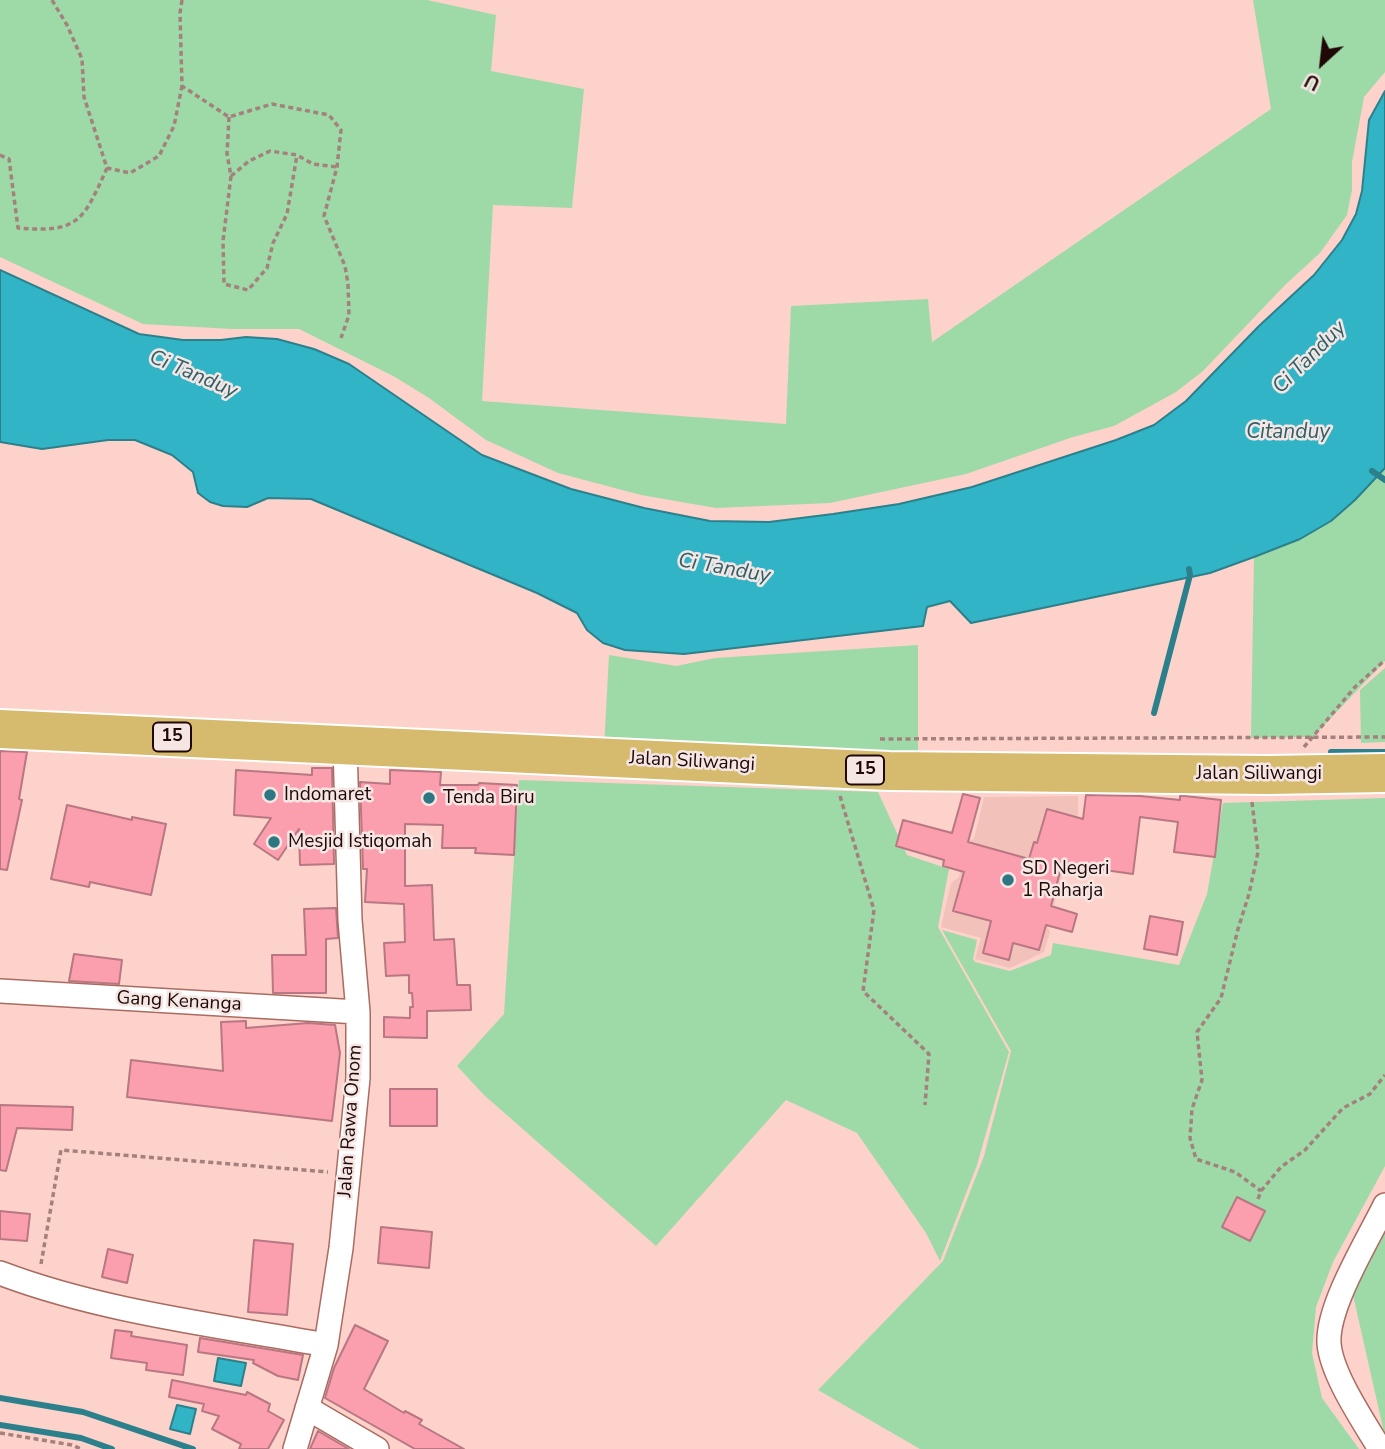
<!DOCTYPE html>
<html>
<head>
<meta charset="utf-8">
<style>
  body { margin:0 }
  #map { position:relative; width:1385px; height:1449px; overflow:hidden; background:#fdd2ca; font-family:"Nunito Sans",sans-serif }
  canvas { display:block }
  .north { position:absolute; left:1287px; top:28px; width:70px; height:70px; -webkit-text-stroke:5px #f5e6e4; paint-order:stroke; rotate:207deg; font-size:19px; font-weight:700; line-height:28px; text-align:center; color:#1f0806 }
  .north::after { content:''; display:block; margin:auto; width:24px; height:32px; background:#1f0806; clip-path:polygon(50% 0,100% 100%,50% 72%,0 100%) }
</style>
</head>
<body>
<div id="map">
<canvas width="1385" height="1449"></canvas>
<div class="north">U</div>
</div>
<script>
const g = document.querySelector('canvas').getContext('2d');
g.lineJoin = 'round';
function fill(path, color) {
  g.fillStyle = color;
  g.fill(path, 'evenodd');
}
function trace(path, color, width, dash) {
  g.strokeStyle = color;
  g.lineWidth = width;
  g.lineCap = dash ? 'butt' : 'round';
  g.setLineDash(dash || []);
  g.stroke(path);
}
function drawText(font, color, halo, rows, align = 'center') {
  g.font = font + ' "Nunito Sans",sans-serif';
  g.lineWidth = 5;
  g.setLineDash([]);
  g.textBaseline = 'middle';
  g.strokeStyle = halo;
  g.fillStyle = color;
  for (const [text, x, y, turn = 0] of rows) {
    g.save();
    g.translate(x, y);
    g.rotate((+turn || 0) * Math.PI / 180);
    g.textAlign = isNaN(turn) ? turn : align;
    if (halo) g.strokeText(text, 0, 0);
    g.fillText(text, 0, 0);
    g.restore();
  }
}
fill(new Path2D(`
  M1078 796V814L1048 928 1050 932 1044 952 1010 968 975 959 981 938 941 927 951 883 959 877 969 840 974 839 984 797Z`), '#f2c2ba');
fill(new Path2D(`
  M0 0H427L496 15 491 71 584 89 572 208 493 205 482 401 786 424 791 306 928 299 932 342 1271 109 1253 0H1385V72L1364 97 1352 162V190L1347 215 1320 253 1285 285 1203 371 1176 392 1114 426 1073 437 966 474 830 503 716 508 641 495 558 473 486 440 429 398 395 377 299 329H232L143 324 0 257Z
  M1385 468V661L1313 737 1251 738 1254 557 1300 539 1355 500Z
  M918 645V761L604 749 609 655 676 666 715 658Z
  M1385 668V742L1361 743 1360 690Z
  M519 780 878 792 907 855 949 869 938 927 1009 1052 977 1165 940 1261 926 1233 857 1133 786 1100 656 1246 484 1095 457 1066 504 1014Z
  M1385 798V1166L1333 1262 1316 1307 1312 1353 1322 1398 1359 1449H920L818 1390 943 1261 984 1156 1011 1051 942 930 977 940 973 959 975 962 1010 971 1051 955 1053 943 1179 965 1207 894 1223 803Z
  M1385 1216V1437L1351 1286Z`), '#9edaa7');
const water = new Path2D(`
  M1385 91V468L1355 500 1331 521 1300 539 1254 557 1210 573 971 623 950 601 927 607 923 626 684 654 625 650 603 643 587 630 577 613 537 593 311 499 268 498 247 507 223 506 210 502 198 493 193 472 172 455 135 440H108L42 449 0 442V270L139 334 183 340H221L246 337 277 339 314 349 349 364 482 455 571 489 644 508 710 521 769 522 833 514 899 504 972 487 1116 440 1154 425 1186 401 1259 326 1314 275 1342 240 1356 214 1362 191 1369 120Z
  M218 1358 246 1363 241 1386 214 1381Z
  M177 1405 196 1409 190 1434 170 1429Z`);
fill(water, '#31b4c6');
trace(water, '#2c808c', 2);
trace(new Path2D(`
  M1372 471 1385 480
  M1154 713 1190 575 1189 569
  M1331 752H1385
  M0 1398 83 1412 193 1449
  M0 1425 81 1438 112 1449`), '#2c808c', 6);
const building = new Path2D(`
  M0 751 27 752 19 799 22 800 7 870 0 869Z
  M312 768H332L334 864 300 865 299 829 278 860 254 844 271 818 234 815 236 770 312 775Z
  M390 770 441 772 440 785H478L479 783 517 785 514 855 475 853 476 848H442L443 825 405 824V886L432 885 434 940 454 939 457 985H470L471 1010 427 1011V1038L384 1037V1017L410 1018V1007H413L412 993H409V975L386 976 384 943 405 942 404 904 365 902 367 869H363L360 782 390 784Z
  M963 794 980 798 968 842 1029 859 1034 842 1037 843 1047 809 1083 819 1086 795 1140 796 1180 800V796H1185L1221 800 1215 857 1174 852 1178 822 1140 817 1133 874 1062 864 1051 906 1077 914 1072 932 1046 925 1039 950 1013 943 1009 960 983 953 991 921 953 911 964 872 943 866 944 860 896 846 903 820 952 833Z
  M67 805 132 820V817L166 824 151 895 90 882 89 887 51 879Z
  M336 908 338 938 326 939V993H273L272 955H306L304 909Z
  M1150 916 1183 922 1177 955 1144 949Z
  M74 954 122 960 119 984 69 981Z
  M246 1021V1028L308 1023 335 1025 340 1053 332 1121 127 1097 131 1060 223 1071 221 1022Z
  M390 1089H437V1126H390Z
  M0 1105 73 1107 72 1130 17 1128 6 1171 0 1170Z
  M1237 1197 1265 1211 1250 1241 1222 1227Z
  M0 1211 30 1214 27 1241 0 1239Z
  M381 1227 432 1232 429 1268 378 1263Z
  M254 1240 293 1244 287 1315 248 1312Z
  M108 1249 133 1255 127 1283 102 1277Z
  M355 1325 388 1341 364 1389 404 1413 405 1411 422 1420 419 1424 464 1449H415L325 1398 334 1368Z
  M115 1330 132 1332 131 1336 187 1345 183 1375 146 1370 147 1363 111 1358Z
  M200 1338 303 1355 298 1380 278 1376 253 1363 254 1360 198 1352Z
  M172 1380 246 1395 247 1392 270 1404 268 1411 284 1420 268 1449H239L241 1444 212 1429 219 1416 202 1411 204 1404 169 1397Z
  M318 1431 349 1449H310Z`);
fill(building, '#fb9fae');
trace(building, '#b87782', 2);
const minor = new Path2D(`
  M0 991 358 1012
  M0 1273C103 1312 217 1325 326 1345
  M307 1408 377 1449
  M295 1449 326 1345 341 1248 358 1078V1012L350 920 345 745
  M1380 1449C1364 1422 1331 1374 1329 1343 1327 1306 1368 1240 1385 1205`);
const trunk = new Path2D(`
  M0 729 889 771 1268 775 1385 773`);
trace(minor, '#aa6b61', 26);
trace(trunk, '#fff', 42);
trace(new Path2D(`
  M52 0 67 25 82 59 84 97 107 168 130 173 159 156 174 126 182 86
  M182 0 180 13 182 86 229 117 272 104 329 115 341 130 337 167 324 216 345 266 348 284 349 315 341 338
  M229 117 227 154 231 176 223 241 224 284 248 290 267 268 273 243 287 214 297 155
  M0 155 9 159 18 228C79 233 83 221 107 168
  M231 176 249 161 270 151 297 155 313 164 337 167
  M880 739 1385 737
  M1304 747 1355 687 1385 660
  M840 796 874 910 863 991 929 1054 925 1105
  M1252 802 1258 852 1249 894 1238 929 1221 998 1197 1032 1202 1080 1192 1109 1190 1138 1196 1159 1235 1172 1261 1191
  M1258 1199 1261 1191 1281 1167 1305 1150 1343 1108 1370 1094 1385 1075
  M41 1264 61 1150 328 1172
  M0 1433 72 1445 81 1449`), '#a4817c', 3.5, [5, 3.5]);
trace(minor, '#fff', 23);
trace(trunk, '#d6ba6e', 38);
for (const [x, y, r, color] of [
  [270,795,7,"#2e7681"],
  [429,798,7,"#2e7681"],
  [274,842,7,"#2e7681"],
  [1008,880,7,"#2e7681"]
]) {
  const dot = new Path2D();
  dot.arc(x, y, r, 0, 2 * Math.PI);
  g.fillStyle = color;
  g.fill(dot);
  trace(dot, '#f5e6e4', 2.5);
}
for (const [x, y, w] of [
  [172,737,38],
  [865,770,38]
]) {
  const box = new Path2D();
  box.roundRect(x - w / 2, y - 14.5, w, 29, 5);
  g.fillStyle = '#f5e6e4';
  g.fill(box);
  trace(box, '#1f0806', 2);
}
drawText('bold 18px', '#1f0806', null, [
  ["15",172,737],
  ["15",865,770]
]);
drawText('19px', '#1f0806', '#f5e6e4', [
  ["Jalan Siliwangi",692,762,3],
  ["Jalan Siliwangi",1259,774],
  ["Gang Kenanga",179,1002,3],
  ["Jalan Rawa Onom",351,1121,-86]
]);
drawText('19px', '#1f0806', '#f5e6e4', [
  ["Indomaret",284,795],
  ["Tenda Biru",443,798],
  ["Mesjid Istiqomah",288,842],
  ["SD Negeri",1022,869],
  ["1 Raharja",1022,891]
], 'left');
drawText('italic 21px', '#2d6169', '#f5e6e4', [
  ["Ci Tanduy",1310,358,-45],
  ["Ci Tanduy",193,375,23],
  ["Citanduy",1288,433],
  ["Ci Tanduy",724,569,10]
]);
</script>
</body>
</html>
